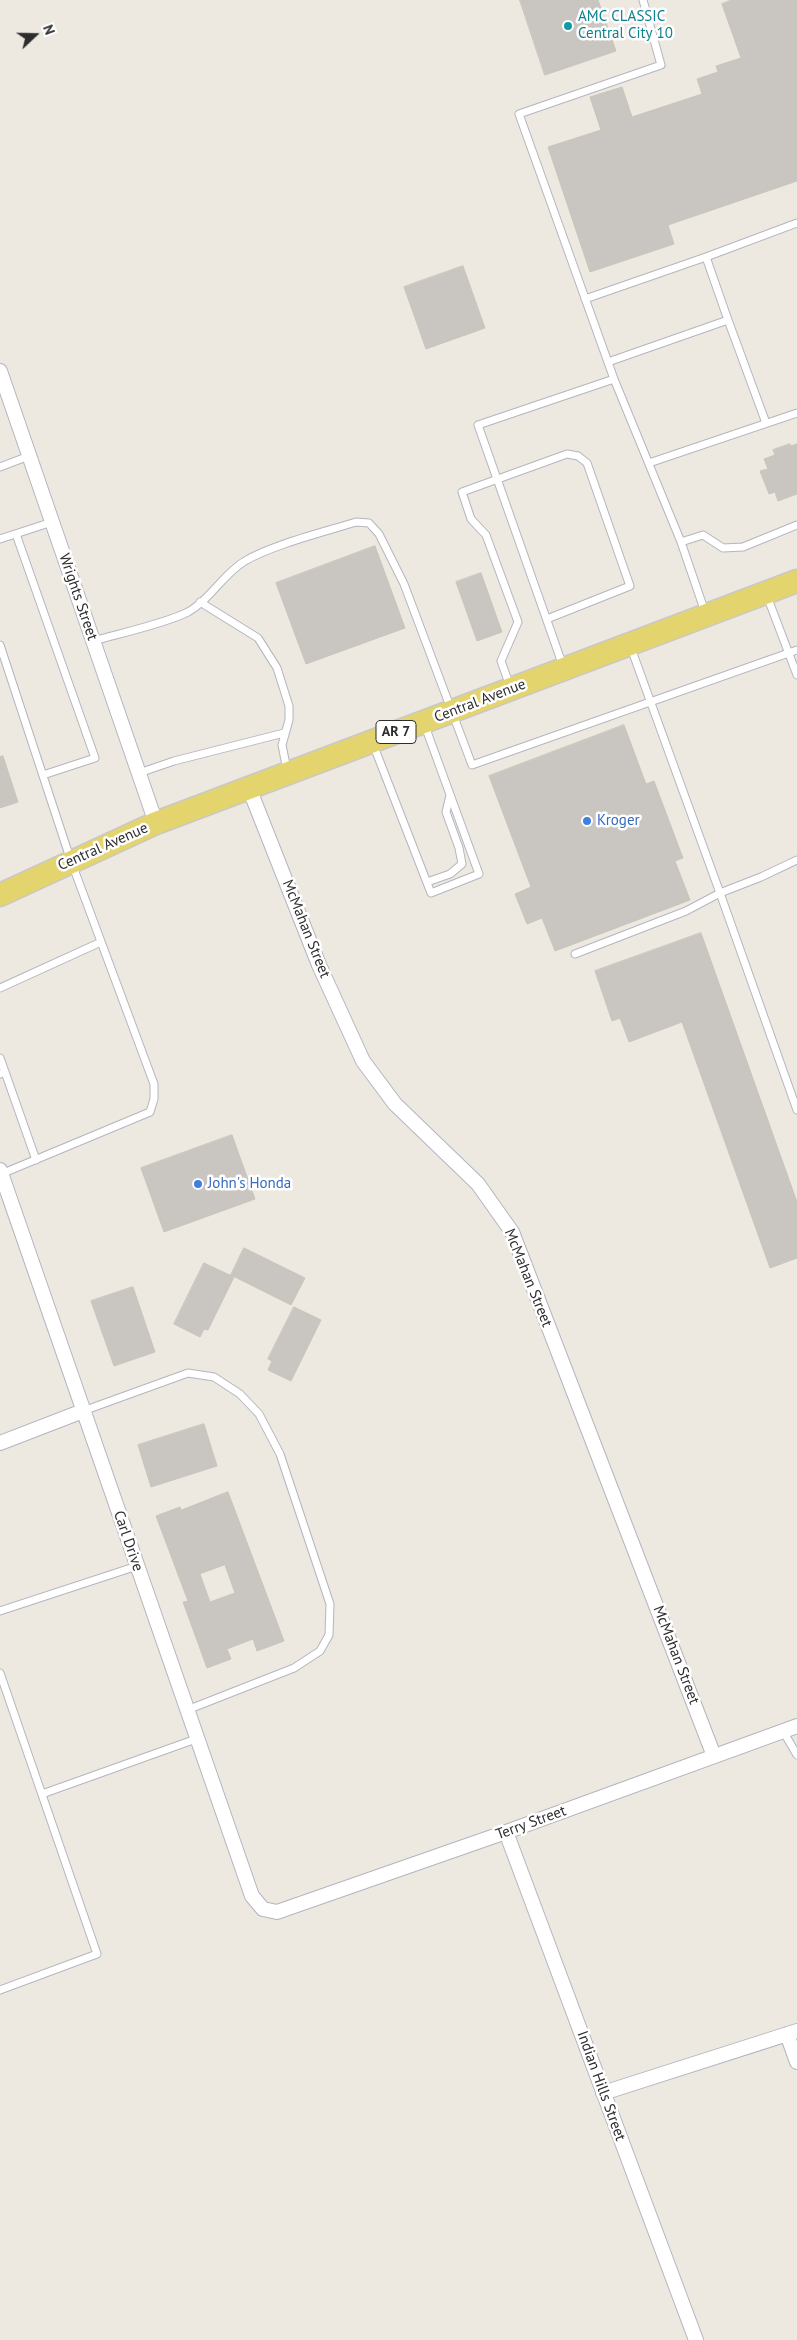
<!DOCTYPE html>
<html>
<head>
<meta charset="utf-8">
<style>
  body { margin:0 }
  #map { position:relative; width:797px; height:2340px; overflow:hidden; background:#ede9e1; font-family:"PT Sans",sans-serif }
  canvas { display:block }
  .north { position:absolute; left:10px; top:10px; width:50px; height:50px; -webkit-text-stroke:4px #fff; paint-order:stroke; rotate:69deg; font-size:14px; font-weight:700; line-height:20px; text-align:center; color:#2d2d2d }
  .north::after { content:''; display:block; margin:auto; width:18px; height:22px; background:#2d2d2d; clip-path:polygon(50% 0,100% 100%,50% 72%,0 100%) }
</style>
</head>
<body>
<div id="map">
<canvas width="797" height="2340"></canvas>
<div class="north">N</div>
</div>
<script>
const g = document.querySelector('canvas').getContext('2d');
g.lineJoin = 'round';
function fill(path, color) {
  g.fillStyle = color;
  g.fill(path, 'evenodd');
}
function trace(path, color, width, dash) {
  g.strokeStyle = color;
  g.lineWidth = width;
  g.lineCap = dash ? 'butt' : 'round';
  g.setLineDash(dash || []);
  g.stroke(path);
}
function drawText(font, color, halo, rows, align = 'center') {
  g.font = font + ' "PT Sans",sans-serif';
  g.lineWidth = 5;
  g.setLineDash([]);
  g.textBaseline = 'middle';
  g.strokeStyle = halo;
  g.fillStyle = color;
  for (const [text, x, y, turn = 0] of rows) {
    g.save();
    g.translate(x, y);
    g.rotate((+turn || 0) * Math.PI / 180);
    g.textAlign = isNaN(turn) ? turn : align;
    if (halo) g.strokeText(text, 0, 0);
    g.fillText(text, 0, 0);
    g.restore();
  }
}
const building = new Path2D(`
  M520 0H598L616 51 545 75Z
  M732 0H797V181L668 225 674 244 590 272 548 147 601 130 590 97 622 87 632 117 702 94 697 79 718 72 716 66 741 58 722 4Z
  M463 266 485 328 426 349 404 287Z
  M790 444 791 446 797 444V494L778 501 775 492 769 494 760 471 768 469 764 459 775 455 773 450Z
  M375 546 405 628 306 664 276 583Z
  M481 573 502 632 477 641 456 582Z
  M624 725 646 784 654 781 683 858 675 861 690 900 555 951 542 918 527 924 515 894 531 887 489 776Z
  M3 756 18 802 0 808V757Z
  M701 933 797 1202V1258L770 1268 682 1022 629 1042 620 1018 612 1021 595 971Z
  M232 1135 255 1199 164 1232 141 1168Z
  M244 1248 305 1278 291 1305 231 1275Z
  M204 1263 234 1277 208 1330 204 1329 200 1337 174 1324Z
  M133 1287 155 1352 114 1366 91 1301Z
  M294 1307 321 1320 291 1381 268 1370 272 1361 268 1359Z
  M204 1424 217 1466 151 1487 138 1445Z
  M228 1492 284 1641 257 1651 253 1639 227 1649 231 1659 207 1668 183 1602 188 1601 156 1516 180 1507 181 1510ZM225 1565 235 1593 210 1602 200 1574Z`);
fill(building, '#c9c5c0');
trace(building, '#c8c5ba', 1);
const lane = new Path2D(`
  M585 299 706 257
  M728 320 766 423
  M608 362 728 320 706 257 797 223
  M614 379 519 114 661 65 643 0
  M649 463 797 413
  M0 467 29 456
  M16 534 95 758 43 775
  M0 539 52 522
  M681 542 703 535 723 548 743 547 797 525
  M767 596 797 675
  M200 602 258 638 277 668 289 706V720L282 745 287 770
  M93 641C121 633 164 624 188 612 210 600 223 574 245 561 272 545 324 532 356 522L369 523 379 534 404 584 472 765 797 650
  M0 645 71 861 154 1084V1099L150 1112 1 1174
  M631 648 720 893 761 877 797 860
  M563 666 478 425 614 379 681 542 705 612
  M510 686 501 661 518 622 486 535 471 519 462 492 567 454 578 456 587 463 630 586 547 619
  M373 744 431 893 479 874 425 726
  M139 773 174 761 284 733
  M427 882 450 874 462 864 459 848 446 812 450 795
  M575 954 686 911 720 893 797 1110
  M0 988 101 942
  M0 1058 5 1072 0 1074
  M5 1072 36 1160
  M83 1411 188 1373 214 1377 240 1394 259 1414 280 1454 330 1604 329 1635 320 1651 294 1668 187 1710
  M0 1611 137 1566
  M0 1673 97 1954 0 1990
  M783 1731 797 1755
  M42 1794 196 1739`);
const street = new Path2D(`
  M0 371 156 823
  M249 788 319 965 363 1061 395 1104 478 1184 512 1232 714 1756
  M0 1170 252 1896 263 1909 277 1912 506 1832 797 1726
  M0 1443 83 1411
  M506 1832 696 2340
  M787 2034 797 2062
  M603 2093 797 2031`);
const primary = new Path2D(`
  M0 895 156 823 797 581`);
trace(lane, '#b4b5bf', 9);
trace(street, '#b4b5bf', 16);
trace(primary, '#c8c8c8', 25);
trace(lane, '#fff', 7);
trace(street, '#fff', 14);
trace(primary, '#e4d46e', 22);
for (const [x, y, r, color] of [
  [568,26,5,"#0f9aa8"],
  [587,821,5,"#3f7fe0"],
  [198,1184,5,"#3f7fe0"]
]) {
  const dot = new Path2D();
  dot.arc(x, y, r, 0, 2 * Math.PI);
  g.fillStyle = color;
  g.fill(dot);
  trace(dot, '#fff', 2);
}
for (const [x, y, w] of [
  [396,732,40]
]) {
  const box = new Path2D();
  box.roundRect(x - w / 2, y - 11.5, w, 23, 4);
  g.fillStyle = '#fff';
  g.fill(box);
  trace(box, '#2d2d2d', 1);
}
drawText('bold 14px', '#2d2d2d', null, [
  ["AR 7",396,732]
]);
drawText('15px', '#0d838f', '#fff', [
  ["AMC CLASSIC",578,17],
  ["Central City 10",578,34]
], 'left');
drawText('15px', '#2d2d2d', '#fff', [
  ["Wrights Street",78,597,71],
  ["Central Avenue",480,701,-21],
  ["Central Avenue",103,847,-24],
  ["McMahan Street",306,929,68],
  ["McMahan Street",528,1278,68],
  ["Carl Drive",128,1541,71],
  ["McMahan Street",676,1655,69],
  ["Terry Street",531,1823,-20],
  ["Indian Hills Street",601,2086,70]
]);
drawText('15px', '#366cbe', '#fff', [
  ["Kroger",597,821],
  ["John's Honda",208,1184]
], 'left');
</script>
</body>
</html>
